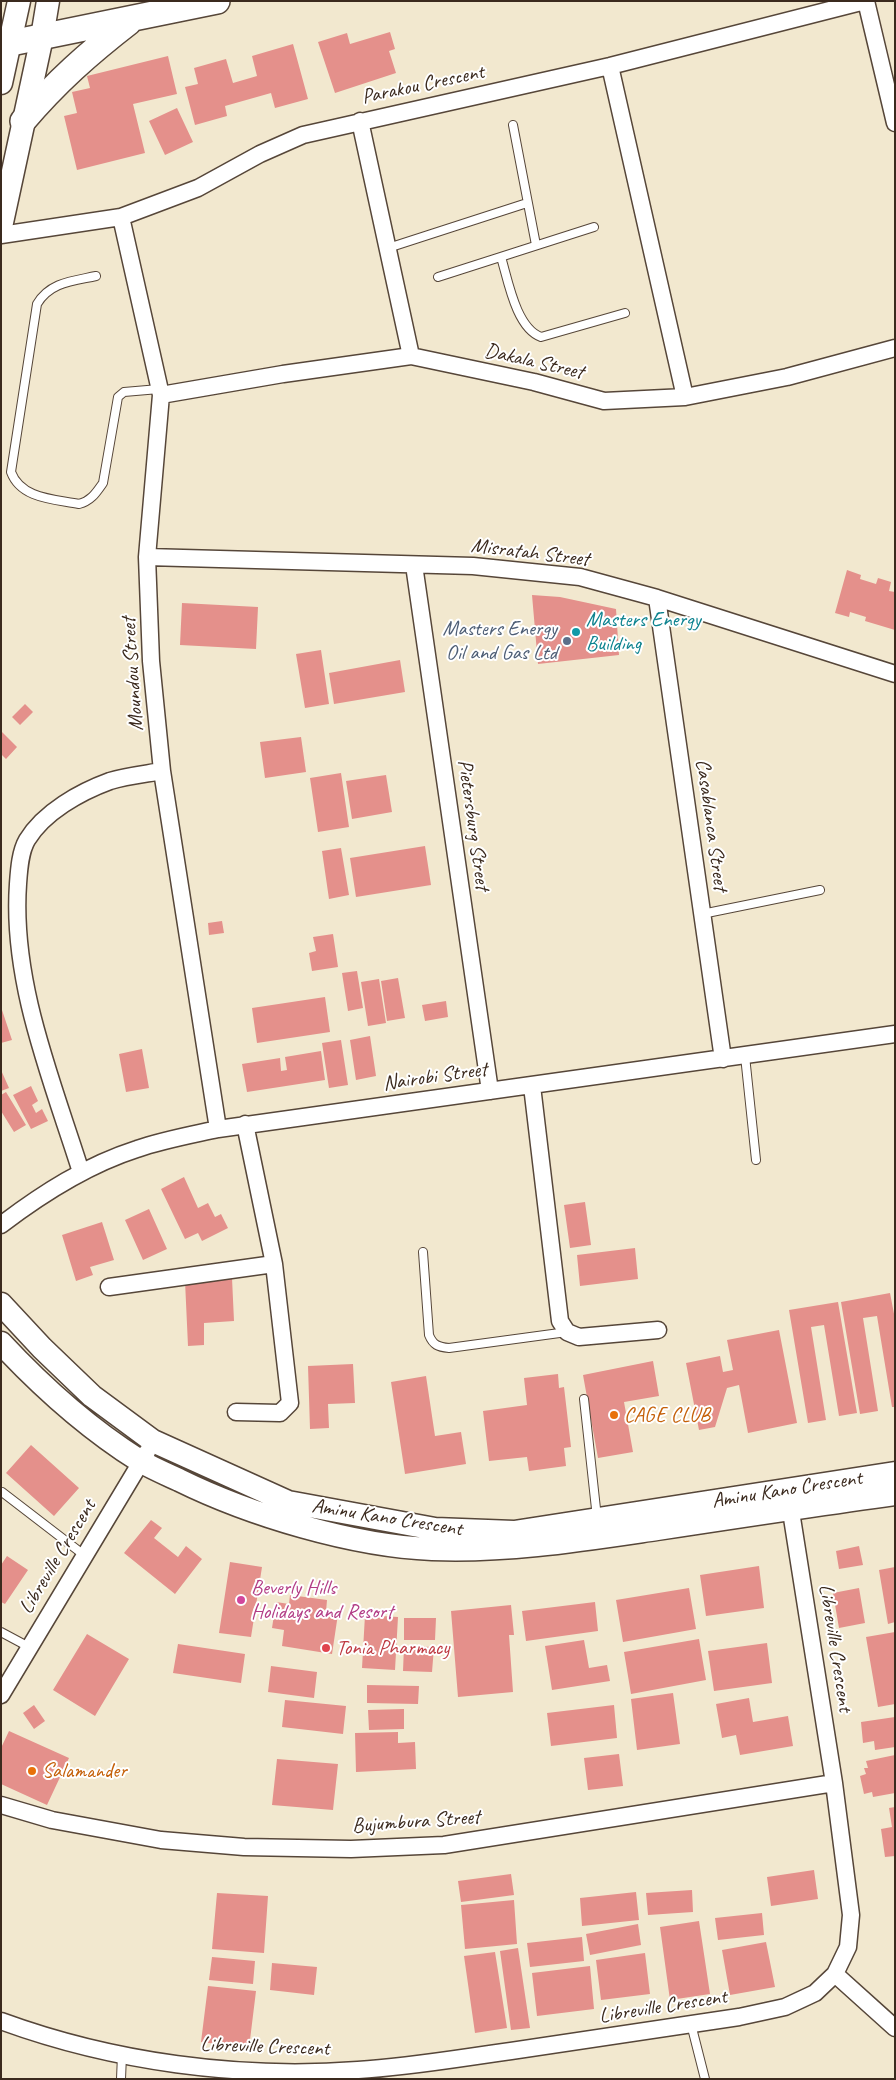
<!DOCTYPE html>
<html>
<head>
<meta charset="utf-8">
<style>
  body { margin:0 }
  #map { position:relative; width:896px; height:2080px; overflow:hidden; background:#f2e8cf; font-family:Caveat,sans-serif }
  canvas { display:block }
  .frame { position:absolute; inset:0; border:2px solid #3b2a1e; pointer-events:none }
</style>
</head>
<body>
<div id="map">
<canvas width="896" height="2080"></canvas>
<div class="frame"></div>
</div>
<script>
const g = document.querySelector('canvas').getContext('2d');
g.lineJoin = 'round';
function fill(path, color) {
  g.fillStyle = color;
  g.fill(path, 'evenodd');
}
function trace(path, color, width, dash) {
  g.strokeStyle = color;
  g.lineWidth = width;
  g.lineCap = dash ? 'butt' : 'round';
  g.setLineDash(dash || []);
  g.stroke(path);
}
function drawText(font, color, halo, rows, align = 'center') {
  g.font = font + ' Caveat,sans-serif';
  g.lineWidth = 4;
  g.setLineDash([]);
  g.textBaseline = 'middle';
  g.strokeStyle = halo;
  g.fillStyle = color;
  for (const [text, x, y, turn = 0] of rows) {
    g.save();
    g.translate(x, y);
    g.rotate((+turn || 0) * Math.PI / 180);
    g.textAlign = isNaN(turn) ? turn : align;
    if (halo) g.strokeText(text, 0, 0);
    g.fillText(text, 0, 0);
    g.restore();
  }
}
fill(new Path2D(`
  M390 32 395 49 389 51 396 73 335 93 318 42 347 33 350 44Z
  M293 44 308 99 275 108 271 93 225 106 227 116 195 125 185 87 198 84 194 68 226 59 233 83 257 76 252 56Z
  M168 56 177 94 133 104 145 153 77 170 64 116 77 113 72 92 90 88 87 76Z
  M177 108 193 142 165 155 149 121Z
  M847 570 861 575 860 579 876 584 878 578 891 582 889 591 895 592V630L865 621 866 617 850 612 849 617 835 613Z
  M532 595 560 597 616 609 619 655 538 664Z
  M182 603 258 607 256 649 180 645Z
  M321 650 329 704 305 708 296 654Z
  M400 660 405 692 334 704 329 673Z
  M25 704 33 712 20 725 12 717Z
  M1 731 17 747 6 759 1 754Z
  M301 737 306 772 265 778 260 742Z
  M341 773 349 827 318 832 310 778Z
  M386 775 392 812 352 819 346 781Z
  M425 846 431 885 356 897 350 858Z
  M341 848 349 895 329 899 322 851Z
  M222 921 224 933 209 935 208 923Z
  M333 934 338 967 312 971 309 953 316 951 313 937Z
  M357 971 363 1008 348 1011 342 973Z
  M398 978 405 1018 387 1021 381 981Z
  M379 979 386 1023 368 1026 361 982Z
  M325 997 330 1032 257 1043 252 1008Z
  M446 1001 448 1017 425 1021 422 1005Z
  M1 1007 12 1040 1 1043Z
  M370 1036 376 1076 356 1080 350 1040Z
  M341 1040 348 1085 329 1088 322 1043Z
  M142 1049 149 1088 126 1092 119 1054Z
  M321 1051 325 1080 247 1092 242 1064 280 1058 281 1071 287 1070 285 1057Z
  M1 1070 9 1088 1 1091Z
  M31 1086 38 1101 32 1105 36 1113 42 1109 48 1121 31 1129 13 1095Z
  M6 1092 26 1125 14 1132 1 1111V1095Z
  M184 1177 198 1208 208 1203 215 1217 221 1214 228 1228 202 1241 198 1233 185 1239 161 1189Z
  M585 1202 591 1245 570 1248 564 1205Z
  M149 1209 167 1249 143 1260 125 1220Z
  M102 1222 114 1260 90 1267 93 1275 76 1281 62 1235Z
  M635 1248 638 1279 580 1286 577 1255Z
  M232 1278 234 1321 204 1323V1345L188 1346 185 1281Z
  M890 1293 895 1319V1407H892L877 1316 863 1318 878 1411 860 1414 841 1302Z
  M838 1302 857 1413 839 1416 824 1325 811 1327 826 1420 808 1423 789 1310Z
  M779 1330 797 1423 748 1433 739 1385 727 1388 715 1427 699 1430 686 1363 720 1356 723 1372 733 1370 727 1340Z
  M653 1361 659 1396 624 1402 633 1452 598 1458 583 1375Z
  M353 1364 355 1403 328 1404 329 1428 310 1429 308 1366Z
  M558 1374 559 1388 564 1387 571 1447 564 1448 566 1466 529 1471 527 1457 489 1461 483 1411 527 1405 524 1378Z
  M426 1376 435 1436 461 1432 466 1464 405 1474 391 1382Z
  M31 1445 79 1488 54 1516 6 1473Z
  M151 1520 162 1528 154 1538 178 1557 186 1546 202 1559 175 1594 124 1553Z
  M859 1546 863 1565 839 1569 836 1551Z
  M7 1556 28 1570 5 1604 1 1602V1565Z
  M230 1562 262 1567 251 1637 219 1633Z
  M759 1566 764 1608 706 1616 700 1575Z
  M895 1567V1622L888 1624 879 1570Z
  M689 1588 696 1629 623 1642 616 1600Z
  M859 1588 865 1623 839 1628 833 1593Z
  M290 1595 327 1600 326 1612 338 1614 332 1654 282 1646 284 1630 272 1628 276 1602 289 1604Z
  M595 1602 598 1631 526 1641 522 1611Z
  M511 1605 514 1635H509L513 1692 458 1697 451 1611Z
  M365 1615 398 1617 395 1670 362 1668Z
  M404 1618H436L435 1640H404Z
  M895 1632V1704L878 1707 866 1637Z
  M87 1634 129 1659 95 1716 53 1690Z
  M699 1639 706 1680 631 1694 624 1652Z
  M584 1640 589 1668 607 1665 610 1681 552 1690 545 1646Z
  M767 1643 772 1683 714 1691 708 1651Z
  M178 1644 245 1654 241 1683 173 1673Z
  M404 1646 434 1647 432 1672 403 1671Z
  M271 1666 317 1672 314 1698 268 1692Z
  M367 1685 419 1686 418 1704 367 1703Z
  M673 1693 680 1744 637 1750 631 1699Z
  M749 1698 753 1722 788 1716 793 1746 740 1755 736 1735 722 1738 716 1704Z
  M285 1700 346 1706 343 1734 282 1727Z
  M34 1705 45 1721 34 1729 23 1713Z
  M614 1705 617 1738 551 1746 547 1713Z
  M404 1709V1729L369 1730 368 1710Z
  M895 1717V1747L875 1750 874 1741 863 1743 861 1722Z
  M9 1731 69 1758 47 1805 1 1784V1748Z
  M398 1732V1743L415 1742 416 1769 356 1772 355 1733Z
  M619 1754 623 1786 588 1790 584 1758Z
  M895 1755V1793L873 1797 872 1792 864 1794 860 1776 866 1774 864 1768H868L866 1761Z
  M277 1759 338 1764 333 1810 272 1805Z
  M895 1807V1856L885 1857 881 1829 892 1827 889 1808Z
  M814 1870 818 1899 771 1906 767 1877Z
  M511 1874 514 1895 461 1902 458 1881Z
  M692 1890 693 1912 648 1915 646 1893Z
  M636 1892 639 1920 582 1926 580 1898Z
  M217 1893 268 1896 264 1953 212 1949Z
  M514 1900 517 1944 465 1949 461 1905Z
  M762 1913 764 1935 718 1940 715 1918Z
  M699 1921 710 1994 670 2000 660 1927Z
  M638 1924 641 1945 590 1955 586 1934Z
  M582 1937 584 1961 530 1967 527 1943Z
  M766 1942 775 1987 730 1995 722 1950Z
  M518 1948 530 2028 511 2030 500 1951Z
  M495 1952 507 2028 475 2033 464 1956Z
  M645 1953 650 1994 601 2000 596 1960Z
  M212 1957 255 1961 253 1984 209 1980Z
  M272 1963 317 1967 314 1995 270 1990Z
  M590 1966 594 2009 537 2016 532 1973Z
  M208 1986 256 1991 249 2048 201 2042Z`), '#e4908b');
const lane = new Path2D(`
  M513 125 536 245
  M388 248 527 203
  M501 257C508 280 516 328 541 337L625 313
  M96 276C73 281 50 282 37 304L11 472C21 499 54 499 79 504 91 501 96 493 103 483L118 397 124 392 159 389
  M438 277 594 227
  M702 914 820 890
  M745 1056 756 1160
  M423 1252 429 1335C433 1345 438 1347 449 1348L567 1332
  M584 1399 597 1518
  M2 1492 84 1555
  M1 1632 29 1647
  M691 2024 705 2079
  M121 2079 122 2055`);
const street = new Path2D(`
  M866 1 895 123
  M610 66 685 397
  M360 121 411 356
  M121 217 161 395 147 557 151 661 162 771 218 1129
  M1 235 121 217 198 188 260 154 303 135 610 66 865 1
  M161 395 283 374 411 356 534 382 604 401 685 397 787 377 895 348
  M147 557 473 566 580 577 657 598 895 674
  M414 565 490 1091
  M657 598 723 1059
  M532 1086 560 1321 567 1332 579 1337 658 1330
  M81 1172C52 1080 11 982 18 884 19 870 20 852 27 840 44 812 80 792 110 781 126 776 145 774 162 771
  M1 1225C43 1193 87 1165 137 1149 163 1140 191 1135 218 1129L895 1034
  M109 1287 274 1264
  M236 1412 280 1413 290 1403 274 1264 245 1124
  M1 1695 147 1452
  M1 1805 52 1820 161 1840 244 1847 351 1849 444 1845 834 1783
  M835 1974 895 2028
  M1 2021C113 2062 239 2079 358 2070 409 2067 460 2058 511 2051 587 2040 663 2029 739 2017L785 2007 815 1993 835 1974 848 1947 851 1915 834 1783 789 1499`);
const secondary = new Path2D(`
  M1 83 19 1
  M1 227 42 37 48 1
  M1 1304 42 1348 92 1396 153 1441 288 1502 435 1529 514 1532 895 1473
  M1 1343C42 1387 89 1429 140 1461 152 1468 166 1474 179 1480 250 1515 353 1546 432 1549 508 1552 582 1540 657 1529 736 1517 815 1505 895 1494`);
const primary = new Path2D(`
  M1 45 217 1
  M23 121C56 82 89 53 129 22`);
trace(lane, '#564639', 10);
trace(street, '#564639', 19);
trace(secondary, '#564639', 25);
trace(primary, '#564639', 28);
trace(lane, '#fff', 8);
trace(street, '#fff', 16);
trace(secondary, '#fff', 22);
trace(primary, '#fff', 25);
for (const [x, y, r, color] of [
  [576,632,5,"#0f9aa8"],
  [567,641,5,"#5c6f8a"],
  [614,1415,5,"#e8710a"],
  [241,1600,5,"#d1479c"],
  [326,1648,5,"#e0444e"],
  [32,1771,5,"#e8710a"]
]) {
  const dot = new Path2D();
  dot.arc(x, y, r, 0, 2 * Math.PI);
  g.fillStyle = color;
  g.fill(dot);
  trace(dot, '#fff', 2);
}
drawText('21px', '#3b2a1e', '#fff', [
  ["Parakou Crescent",423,85,-12],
  ["Dakala Street",534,362,13],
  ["Misratah Street",530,553,7],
  ["Moundou Street",133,674,-94],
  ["Pietersburg Street",473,825,82],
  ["Casablanca Street",711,825,82],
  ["Nairobi Street",435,1077,-8],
  ["Aminu Kano Crescent",787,1490,-9],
  ["Aminu Kano Crescent",387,1518,9],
  ["Libreville Crescent",58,1557,-59],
  ["Libreville Crescent",835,1648,81],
  ["Bujumbura Street",416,1822,-4],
  ["Libreville Crescent",663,2007,-9],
  ["Libreville Crescent",265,2047,2]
]);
drawText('21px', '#0d838f', '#fff', [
  ["Masters Energy",586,620],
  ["Building",586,644]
], 'left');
drawText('21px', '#4e5e75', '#fff', [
  ["Masters Energy",557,629],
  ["Oil and Gas Ltd",557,653]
], 'right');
drawText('21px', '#c56008', '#fff', [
  ["CAGE CLUB",624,1415],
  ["Salamander",42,1771]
], 'left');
drawText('21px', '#b23c85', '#fff', [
  ["Beverly Hills",251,1588],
  ["Holidays and Resort",251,1612]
], 'left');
drawText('21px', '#be3a42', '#fff', [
  ["Tonia Pharmacy",336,1648]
], 'left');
</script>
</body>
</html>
